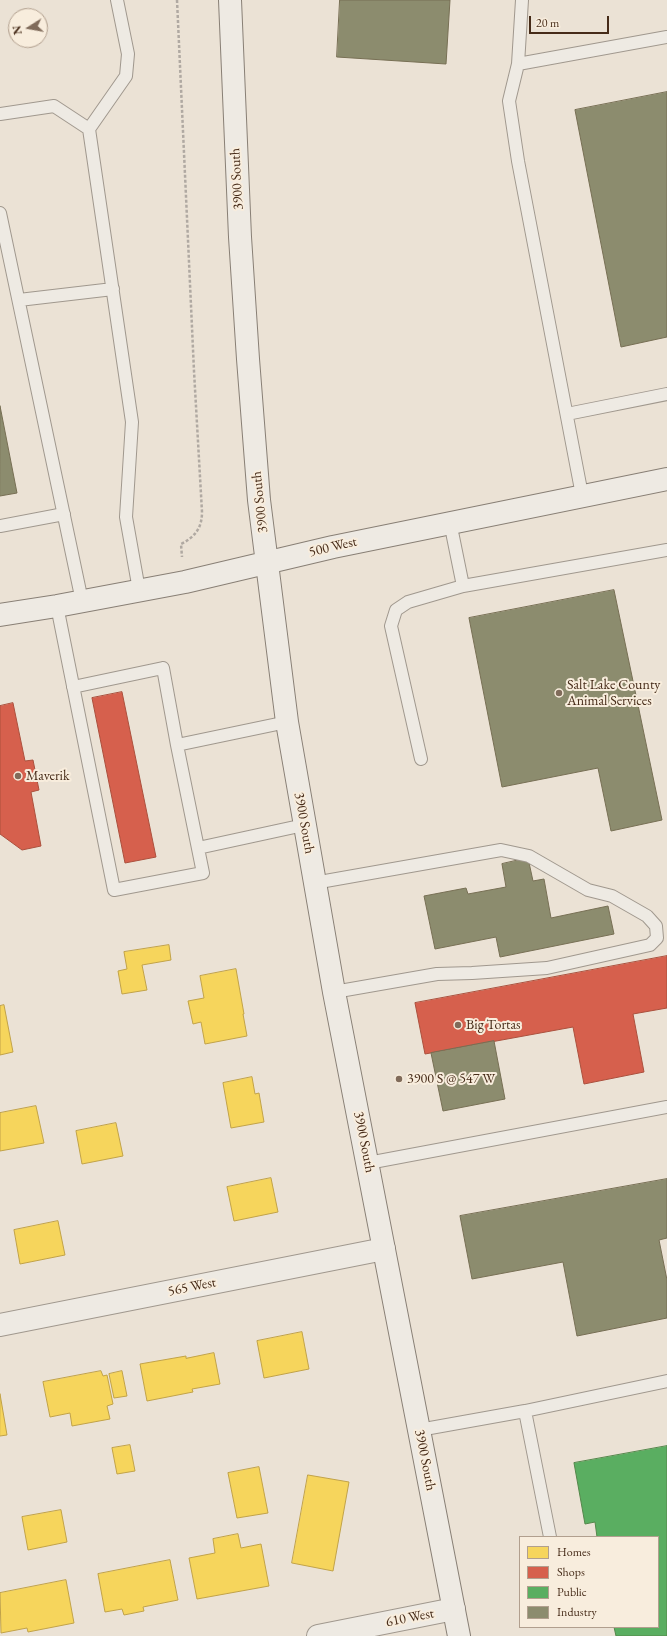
<!DOCTYPE html>
<html>
<head>
<meta charset="utf-8">
<style>
  body { margin:0 }
  #map { position:relative; width:667px; height:1636px; overflow:hidden; background:#ebe2d5; font-family:"EB Garamond",serif }
  canvas { display:block }
  .legend { position:absolute; left:519px; top:1536px; width:140px; height:92px; box-sizing:border-box; background:#f8eddd; border:1px solid #b19f8e; margin:0; padding:5px 7px; list-style:none; font-size:12px; color:#462b18 }
  .legend li { display:flex; align-items:center; gap:8px; height:20px }
  .legend b { width:20px; border:1px solid #b19f8e }
  .north { position:absolute; left:8px; top:8px; width:40px; height:40px; box-sizing:border-box; background:#f8eddd; border:1px solid #b19f8e; border-radius:50%; rotate:259deg; font-size:11px; font-weight:700; line-height:16px; text-align:center; color:#462b18 }
  .north::after { content:''; display:block; margin:auto; width:14px; height:18px; background:#806b5a; clip-path:polygon(50% 0,100% 100%,50% 72%,0 100%) }
  .scale { position:absolute; left:529px; top:16px; width:80px; height:18px; box-sizing:border-box; border:2px solid #462b18; border-top:0; padding-left:5px; font-size:12px; line-height:14px; white-space:nowrap; color:#462b18; -webkit-text-stroke:3px #f8eddd; paint-order:stroke }
</style>
</head>
<body>
<div id="map">
<canvas width="667" height="1636"></canvas>
<ul class="legend">
<li><b style="height:11px;background:#f6d55c"></b>Homes</li>
<li><b style="height:11px;background:#d6604d"></b>Shops</li>
<li><b style="height:11px;background:#5aae61"></b>Public</li>
<li><b style="height:11px;background:#8c8c6e"></b>Industry</li>
</ul>
<div class="north">N</div>
<div class="scale">20 m</div>
</div>
<script>
const g = document.querySelector('canvas').getContext('2d');
g.lineJoin = 'round';
function fill(path, color) {
  g.fillStyle = color;
  g.fill(path, 'evenodd');
}
function trace(path, color, width, dash) {
  g.strokeStyle = color;
  g.lineWidth = width;
  g.lineCap = dash ? 'butt' : 'round';
  g.setLineDash(dash || []);
  g.stroke(path);
}
function drawText(font, color, halo, rows, align = 'center') {
  g.font = font + ' "EB Garamond",serif';
  g.lineWidth = 4;
  g.setLineDash([]);
  g.textBaseline = 'middle';
  g.strokeStyle = halo;
  g.fillStyle = color;
  for (const [text, x, y, turn = 0] of rows) {
    g.save();
    g.translate(x, y);
    g.rotate((+turn || 0) * Math.PI / 180);
    g.textAlign = isNaN(turn) ? turn : align;
    if (halo) g.strokeText(text, 0, 0);
    g.fillText(text, 0, 0);
    g.restore();
  }
}
const homes = new Path2D(`
  M169 945 171 960 142 965 147 990 122 994 118 971 127 969 124 952Z
  M236 969 244 1014H243L247 1036 205 1044 201 1022 193 1024 188 1001 204 998 200 976Z
  M4 1005 13 1052 0 1055V1006Z
  M252 1077 255 1094 259 1093 264 1122 231 1128 223 1083Z
  M36 1106 44 1143 0 1151V1113Z
  M116 1123 123 1156 82 1164 76 1131Z
  M271 1178 278 1212 234 1221 227 1187Z
  M58 1221 65 1255 20 1264 14 1230Z
  M302 1332 309 1369 264 1378 257 1341Z
  M214 1353 220 1384 192 1389 193 1392 147 1401 140 1364 186 1356V1358Z
  M101 1371 103 1376 107 1375 113 1404 107 1406 110 1419 72 1426 70 1413 50 1417 43 1382Z
  M122 1371 127 1396 114 1398 109 1374Z
  M0 1394 7 1435 0 1436Z
  M130 1445 135 1471 117 1474 112 1448Z
  M259 1467 268 1513 237 1518 228 1473Z
  M308 1475 349 1482 333 1571 292 1563Z
  M61 1510 67 1542 28 1550 22 1517Z
  M238 1534 241 1548 261 1544 269 1586 197 1599 189 1558 215 1553 213 1539Z
  M170 1560 178 1600 143 1607 144 1611 124 1615 122 1609 105 1612 98 1574Z
  M66 1580 74 1623 28 1632 27 1628 1 1633 0 1593Z`);
fill(homes, '#f6d55c');
trace(homes, '#c1a248', 1);
const shops = new Path2D(`
  M122 692 156 857 125 863 92 698Z
  M13 703 25 761 33 760 39 790 31 792 41 846 22 850 0 834V706Z
  M667 956V1008L633 1014 644 1072 584 1084 573 1027 425 1054 415 1003Z`);
fill(shops, '#d6604d');
trace(shops, '#ab503d', 1);
const public = new Path2D(`
  M667 1446V1636H616L614 1627H658V1537H597L595 1522 585 1524 574 1463Z`);
fill(public, '#5aae61');
trace(public, '#54874b', 1);
const industry = new Path2D(`
  M340 0H450L446 64 337 57Z
  M667 92V337L621 347 575 110Z
  M0 406 17 493 0 496Z
  M614 590 662 820 611 831 598 768 502 787 469 618Z
  M528 858 533 881 544 879 551 918 608 906 614 934 500 957 496 937 435 949 424 896 466 888 468 894 506 887 502 864Z
  M494 1041 505 1099 443 1111 431 1053Z
  M667 1179V1238L659 1240 667 1280V1318L577 1336 563 1262 472 1279 460 1216Z`);
fill(industry, '#8c8c6e');
trace(industry, '#776f54', 1);
const lane = new Path2D(`
  M518 64 522 0
  M0 114 54 106 89 129 132 422 126 517 139 590
  M89 129 126 76 128 54 117 0
  M0 213 82 601
  M19 300 113 289
  M567 414 667 394
  M582 495 518 161 509 101 518 64 667 37
  M450 522 463 586
  M0 526 64 514
  M57 606 114 890 203 873 177 745 163 668 73 687
  M177 745 287 722
  M421 759 391 626 396 610 408 602 463 586 667 550
  M198 848 304 825
  M314 883 501 850 529 856 588 890 612 896 647 916 656 926 657 938 650 945 547 968 472 973 437 974 334 992
  M368 1163 667 1107
  M525 1411 550 1537
  M419 1430 525 1411 667 1381`);
const street = new Path2D(`
  M0 1325 384 1249
  M318 1636 454 1609`);
const secondary = new Path2D(`
  M230 0 240 237 248 359 259 500 287 722 334 992 459 1636
  M0 615 57 606 185 582 333 547 667 479`);
trace(lane, '#a0988e', 14);
trace(street, '#a0988e', 24);
trace(secondary, '#887f75', 24);
trace(new Path2D(`
  M177 0 194 371 202 512C202 528 195 537 181 544L182 557`), '#b0a9a2', 2.5, [3, 2]);
trace(lane, '#eeeae3', 12);
trace(street, '#eeeae3', 22);
trace(secondary, '#eeeae3', 22);
for (const [x, y, r, color] of [
  [559,693,4,"#806b5a"],
  [18,776,4,"#806b5a"],
  [458,1025,4,"#806b5a"],
  [399,1079,4,"#806b5a"]
]) {
  const dot = new Path2D();
  dot.arc(x, y, r, 0, 2 * Math.PI);
  g.fillStyle = color;
  g.fill(dot);
  trace(dot, '#f8eddd', 1.5);
}
drawText('14px', '#462b18', '#f8eddd', [
  ["3900 South",237,179,-93],
  ["3900 South",260,502,-96],
  ["500 West",333,547,-13],
  ["3900 South",304,823,80],
  ["3900 South",364,1142,79],
  ["565 West",192,1287,-11],
  ["3900 South",425,1460,79],
  ["610 West",410,1618,-11]
]);
drawText('14px', '#462b18', '#f8eddd', [
  ["Salt Lake County",567,685],
  ["Animal Services",567,701],
  ["Maverik",26,776],
  ["Big Tortas",466,1025],
  ["3900 S @ 547 W",407,1079]
], 'left');
</script>
</body>
</html>
